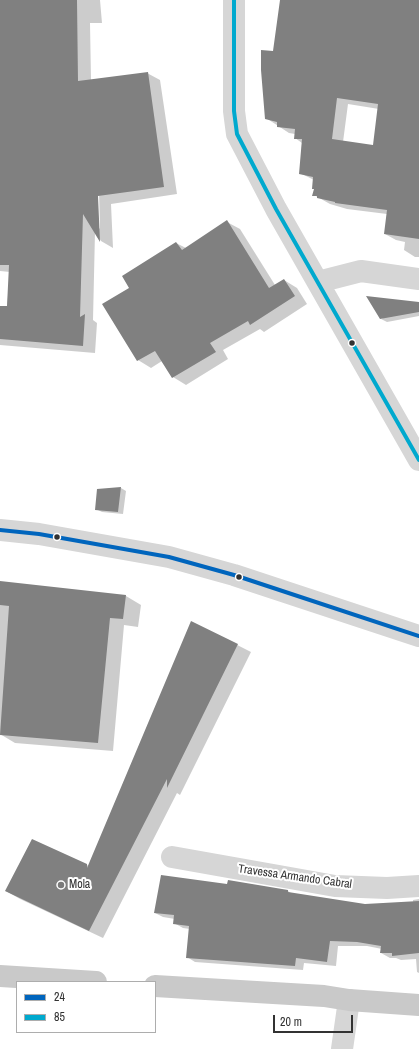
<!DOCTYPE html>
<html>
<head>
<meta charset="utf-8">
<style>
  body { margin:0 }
  #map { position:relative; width:419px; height:1049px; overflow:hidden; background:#fff; font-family:"Archivo Narrow",sans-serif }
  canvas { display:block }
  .legend { position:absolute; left:16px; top:981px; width:140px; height:52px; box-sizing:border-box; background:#fff; border:1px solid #adadad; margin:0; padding:5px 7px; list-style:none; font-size:12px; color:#323232 }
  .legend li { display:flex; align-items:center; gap:8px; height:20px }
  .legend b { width:20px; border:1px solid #adadad }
  .scale { position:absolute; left:273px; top:1015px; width:80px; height:18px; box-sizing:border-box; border:2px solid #323232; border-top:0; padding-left:5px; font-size:12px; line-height:14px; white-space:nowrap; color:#323232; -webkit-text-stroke:3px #fff; paint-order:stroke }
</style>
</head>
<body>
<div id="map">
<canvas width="419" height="1049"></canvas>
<ul class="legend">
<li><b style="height:5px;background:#0065bd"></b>24</li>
<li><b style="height:5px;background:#00a9ce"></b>85</li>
</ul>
<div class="scale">20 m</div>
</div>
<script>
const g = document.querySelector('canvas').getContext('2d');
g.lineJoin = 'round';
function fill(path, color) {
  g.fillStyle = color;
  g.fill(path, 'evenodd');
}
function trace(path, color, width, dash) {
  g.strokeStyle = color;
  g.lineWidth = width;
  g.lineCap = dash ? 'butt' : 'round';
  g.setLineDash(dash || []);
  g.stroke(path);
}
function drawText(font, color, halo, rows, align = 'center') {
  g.font = font + ' "Archivo Narrow",sans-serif';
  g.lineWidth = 4;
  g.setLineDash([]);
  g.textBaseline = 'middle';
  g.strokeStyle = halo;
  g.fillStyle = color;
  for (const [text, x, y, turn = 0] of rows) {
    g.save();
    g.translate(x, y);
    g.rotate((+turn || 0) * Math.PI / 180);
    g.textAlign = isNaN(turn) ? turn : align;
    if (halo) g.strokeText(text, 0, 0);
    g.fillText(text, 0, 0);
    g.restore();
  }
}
fill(new Path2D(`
  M0 0H100L102 23H90L91 80 147 73 160 80 177 194 111 204 113 248 101 241 95 232 93 320 97 323 95 353 0 345V307H7L10 272 0 271ZM97 191H99L100 229 98 227Z
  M281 0H419V257H415L404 250 405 242 396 240 385 234 387 214 347 209 330 204 314 195 315 189 314 180 300 173 302 143 295 138V134L289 133 266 118ZM348 104 379 109 374 146 343 142Z
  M227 222 240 229 275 285 284 280 297 288 307 304 264 332 260 329 223 350 228 359 186 385 173 377 162 361 151 368 138 360 130 288 176 243 186 248Z
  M419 303V316L387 322 381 319Z
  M121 488 126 491 123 514 102 512 96 509Z
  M0 582 126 596 141 605 138 627 124 625 113 751 15 743 0 734Z
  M192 622 251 652 180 795 177 793 103 938 20 899 6 891 32 840 89 866Z
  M228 885 288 891 292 894 365 905 413 903V900L419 899V973L417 972 416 959 401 960 396 958H390L381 953 382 949 367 946H338L336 966 304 963 303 970 195 962 187 957 190 929 183 928 174 923 175 919 163 917 155 913Z`), '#0003');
fill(new Path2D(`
  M0 0H77L78 81 148 72 164 187 98 196 100 242 83 214 80 317 85 314 83 346 0 339V306H7L9 265H0Z
  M280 0H419V239L384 234 387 210 335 203V202L317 198V196H312L314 189H312L313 177 299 174 302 139H294L295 129 277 127V122L265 119 261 70V50L273 51ZM337 98 378 104 373 145 332 139Z
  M227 220 269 288 284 279 295 296 250 325 248 321 210 343 216 352 172 378 155 351 137 361 102 304 129 288 122 276 176 242 182 250Z
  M366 296 419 302V312L380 319Z
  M121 487 118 512 95 510 97 489Z
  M0 581 126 595 123 619 110 618 98 743 0 735 9 606 0 605Z
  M191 621 238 644 167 788V779L89 931 5 891 32 839 87 864V868Z
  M161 875 227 884 228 880 288 890V892L365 904 419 901V953L392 956V953H380L381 946 357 942 330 941 327 962 296 958 295 966 186 958 189 926 173 924 174 915 154 913Z`), '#808080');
trace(new Path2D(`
  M234 0V111L237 134 276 209 419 460
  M318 282 361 271 419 279
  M0 530 39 534 169 557 234 575 419 636
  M172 857 335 886 387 888 419 886
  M342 1049 349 1000`), '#d6d6d6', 22);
trace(new Path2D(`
  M0 976 96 982
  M155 986 324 996 349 1000 419 1005`), '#c9c9c9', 22);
trace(new Path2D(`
  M0 530 39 534 169 557 234 575 419 636`), '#0065bd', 4);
trace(new Path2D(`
  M234 0V111L237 134 276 209 419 460`), '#00a9ce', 4);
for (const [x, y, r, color] of [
  [352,343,3.5,"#323232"],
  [57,537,3.5,"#323232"],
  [239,577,3.5,"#323232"],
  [61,885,4,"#7a7a7a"]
]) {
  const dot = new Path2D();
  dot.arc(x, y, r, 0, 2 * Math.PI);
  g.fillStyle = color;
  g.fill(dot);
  trace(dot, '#fff', 1.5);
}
drawText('12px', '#323232', '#fff', [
  ["Travessa Armando Cabral",295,877,8]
]);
drawText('12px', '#323232', '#fff', [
  ["Mola",69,885]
], 'left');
</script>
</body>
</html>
